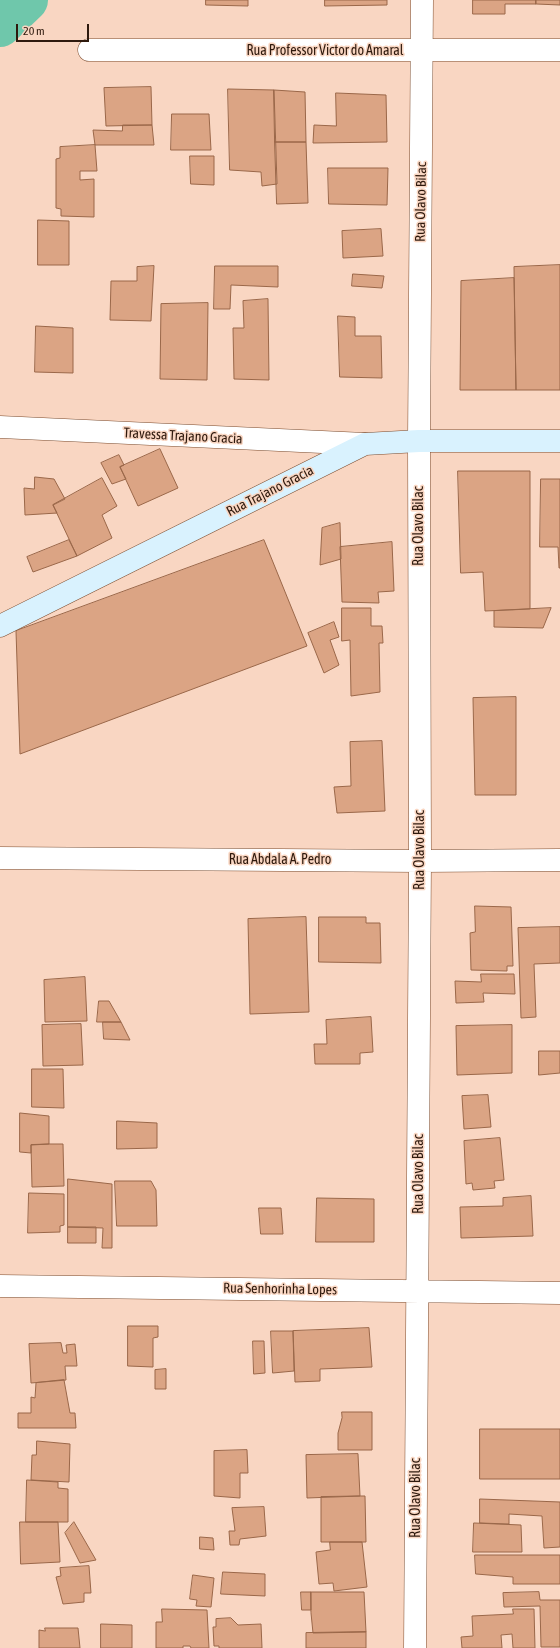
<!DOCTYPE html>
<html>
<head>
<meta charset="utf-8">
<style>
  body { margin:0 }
  #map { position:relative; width:560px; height:1648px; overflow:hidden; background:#f9d6c2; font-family:"Asap Condensed",sans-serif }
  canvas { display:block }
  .scale { position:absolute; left:16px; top:24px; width:73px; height:18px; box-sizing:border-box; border:2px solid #2e190d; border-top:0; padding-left:5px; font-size:12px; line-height:14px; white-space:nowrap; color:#2e190d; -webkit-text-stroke:3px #f9d6c2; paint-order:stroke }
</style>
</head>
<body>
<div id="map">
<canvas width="560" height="1648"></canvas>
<div class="scale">20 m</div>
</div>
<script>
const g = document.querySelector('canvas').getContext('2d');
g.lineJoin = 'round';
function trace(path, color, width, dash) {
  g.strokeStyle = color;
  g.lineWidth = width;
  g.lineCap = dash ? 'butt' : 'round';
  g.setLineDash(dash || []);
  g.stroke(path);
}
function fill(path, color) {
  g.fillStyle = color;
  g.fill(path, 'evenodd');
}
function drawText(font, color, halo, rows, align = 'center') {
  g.font = font + ' "Asap Condensed",sans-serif';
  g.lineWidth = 3;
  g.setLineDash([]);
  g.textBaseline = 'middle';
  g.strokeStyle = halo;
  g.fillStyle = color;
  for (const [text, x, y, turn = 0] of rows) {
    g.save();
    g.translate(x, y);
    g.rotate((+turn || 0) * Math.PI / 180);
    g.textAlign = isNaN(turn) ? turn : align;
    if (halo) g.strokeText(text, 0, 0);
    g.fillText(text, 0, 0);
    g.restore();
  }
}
trace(new Path2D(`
  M0 25 26 0`), '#6fc7ab', 44);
const building = new Path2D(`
  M206 0H248V6L206 5Z
  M325 0H387V5L325 6Z
  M473 0H536V4H505V14H473Z
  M536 0H560V5L536 4Z
  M151 87 152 125 106 126 104 88Z
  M228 89 274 90 277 184 262 186 261 172 230 170Z
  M274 90 305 92 306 142H275Z
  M336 93 386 95 387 142 313 143 314 125 336 126Z
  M172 114H209L211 150H171Z
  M123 125H152L154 145H95L93 130 122 131Z
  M275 142H306L308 203 277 204Z
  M95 145 97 171H80V180L94 179V217L61 216V209L56 208V159L60 158V147Z
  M190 156H214V185L191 184Z
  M328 168H388L387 205 329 204Z
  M38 220 69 221V265H38Z
  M381 229 383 256 343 258 342 231Z
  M560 265V390H516L514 267Z
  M154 266 151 321 110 320 111 281H137V267Z
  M215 266H278V287L231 285 230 309H214Z
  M353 274 384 276 382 288 352 286Z
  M514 278 516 390H460L461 281Z
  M268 299 269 380 234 379 233 328H244L243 301Z
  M208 303 207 380 160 379 161 304Z
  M338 316 355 317V336H381L382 378 340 377Z
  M36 326 73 328V373L35 372Z
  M160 449 178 488 138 506 120 467Z
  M119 455 124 465 120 467 126 479 112 484 101 463Z
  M458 471H530V609L485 611 483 572 461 573Z
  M35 477 54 479 65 499 53 505 57 513 25 515 24 488 34 489Z
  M102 478 117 506 102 515 112 538 77 556 53 505Z
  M541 479H560V568H559L558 547H540Z
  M340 523 341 559 320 565 322 528Z
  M69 540 77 556 33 572 27 557Z
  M264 540 307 646 20 754 16 631Z
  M392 542 394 591 378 592 379 603 342 602 340 547Z
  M342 608H371V626H382L383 643H379L380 692 351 696 350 640 342 641Z
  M551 608 543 628 494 627V611Z
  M334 622 339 637 330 640 339 665 324 673 308 633Z
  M516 697V795H475L473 698Z
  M382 741 385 811 337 813 334 787 351 786 350 742Z
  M475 906 511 907 513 966H507V971L471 970 470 933 475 932Z
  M306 917 309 1012 250 1014 248 919Z
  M319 917H366V923H380L381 963 319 962Z
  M560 927V963L534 964 536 1017 521 1018 518 928Z
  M481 974H514L515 994 483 993 484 1002 456 1003 455 981 481 982Z
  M85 977 87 1021 45 1022 44 980Z
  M99 1001H109L121 1022H97Z
  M371 1017 373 1052 360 1053V1064H315L314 1044H327L326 1020Z
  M103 1022H121L130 1040 104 1039Z
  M81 1024 83 1065 43 1066 42 1025Z
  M512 1025V1073L457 1075 456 1026Z
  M539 1051H560V1073L539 1075Z
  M32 1069H63L64 1108 32 1107Z
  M488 1095 491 1127 464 1129 462 1096Z
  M20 1113 49 1116V1144L31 1145V1153L20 1152Z
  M117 1121 157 1123V1148L117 1149Z
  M500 1138 504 1180 494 1181 495 1188 473 1190 472 1183 466 1184 464 1141Z
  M49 1144H63L64 1186 32 1187 31 1145Z
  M68 1179 112 1184V1248H102L103 1228 68 1227Z
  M115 1181H151L156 1190 157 1226H117Z
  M29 1193 64 1194V1225L60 1226V1232L28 1233Z
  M531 1196 533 1236 461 1238 460 1207 503 1206V1198Z
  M317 1198 374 1199V1242H316Z
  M259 1208H281L283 1234H261Z
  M68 1227H96V1243H68Z
  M128 1326H158V1337L153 1338V1367L128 1366Z
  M369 1328 372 1367 320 1369V1381L295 1382 293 1331Z
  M271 1331H293L294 1371 273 1373Z
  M253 1341H264L265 1373 254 1374Z
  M61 1343 63 1353H67L66 1345 75 1344 77 1366H65L66 1380 31 1383 29 1344Z
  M166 1369V1389H155V1370Z
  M64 1380 70 1413H75L76 1428H18V1413H31V1397L35 1398 36 1383Z
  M342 1412H372V1450H338V1433L342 1418Z
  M480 1429H560V1479H480Z
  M37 1441 70 1444 69 1482 31 1480 32 1455H36Z
  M247 1450 248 1473H240V1498L214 1496V1451Z
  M358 1454 360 1496 307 1498 306 1455Z
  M27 1480 58 1482V1488L68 1489V1522H26Z
  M360 1496H365L366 1542H321V1497Z
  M480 1499 560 1502V1547L544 1548 542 1516 509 1514V1524L480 1523Z
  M264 1507 266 1536 240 1539 239 1545H230L229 1531H235L232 1508Z
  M20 1522H58L60 1562 21 1564Z
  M74 1522 96 1560 80 1563 65 1533Z
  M474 1523 521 1525 522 1552H473Z
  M200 1537 213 1538 214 1550 200 1549Z
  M330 1542H362L367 1587 334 1591 333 1583 319 1584 316 1552 330 1550Z
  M475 1555H560V1584H513V1577L476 1574Z
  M89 1566 91 1593H84V1602L63 1604 56 1577 61 1576 60 1568Z
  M223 1572 265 1574V1596L221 1594Z
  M193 1575 214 1578 211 1607 196 1606 197 1600 190 1599Z
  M301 1592H311V1610H302Z
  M311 1592H364L366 1632 313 1633 311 1613Z
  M539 1592 540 1600H560V1647H541L540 1606 504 1607 503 1593Z
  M162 1609 207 1610 209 1648H191L190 1646H183V1648H156V1622H162Z
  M513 1609H534L535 1648H513L512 1634 501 1635 502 1648H462L461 1637 473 1636 472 1616 513 1614Z
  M231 1618 238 1625 261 1624 262 1648H219V1646H214L213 1627H216V1619Z
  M101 1624 132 1625V1648H101Z
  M45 1628H78L80 1648H39V1630L45 1631Z
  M366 1632V1648H306V1633Z`);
fill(building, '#dba484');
trace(building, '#9a6749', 1);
const street = new Path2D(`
  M89 50H560
  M0 427 365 444
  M0 858 420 861 560 860
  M0 1286 560 1293
  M415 1648 420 861 419 441 422 0`);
const secondary = new Path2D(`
  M0 626 365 444 419 441H560`);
trace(street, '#7c4c2e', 23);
trace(secondary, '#7c4c2e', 23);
trace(street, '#fff', 22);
trace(secondary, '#d9f2fe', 22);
drawText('14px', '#2e190d', '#f9d6c2', [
  ["Rua Professor Victor do Amaral",325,51],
  ["Rua Olavo Bilac",421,202,-89],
  ["Travessa Trajano Gracia",183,436,3],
  ["Rua Trajano Gracia",270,491,-27],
  ["Rua Olavo Bilac",419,526,-90],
  ["Rua Olavo Bilac",420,850,-90],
  ["Rua Abdala A. Pedro",280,860],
  ["Rua Olavo Bilac",419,1174,-90],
  ["Rua Senhorinha Lopes",280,1289,1],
  ["Rua Olavo Bilac",416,1498,-90]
]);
</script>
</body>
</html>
